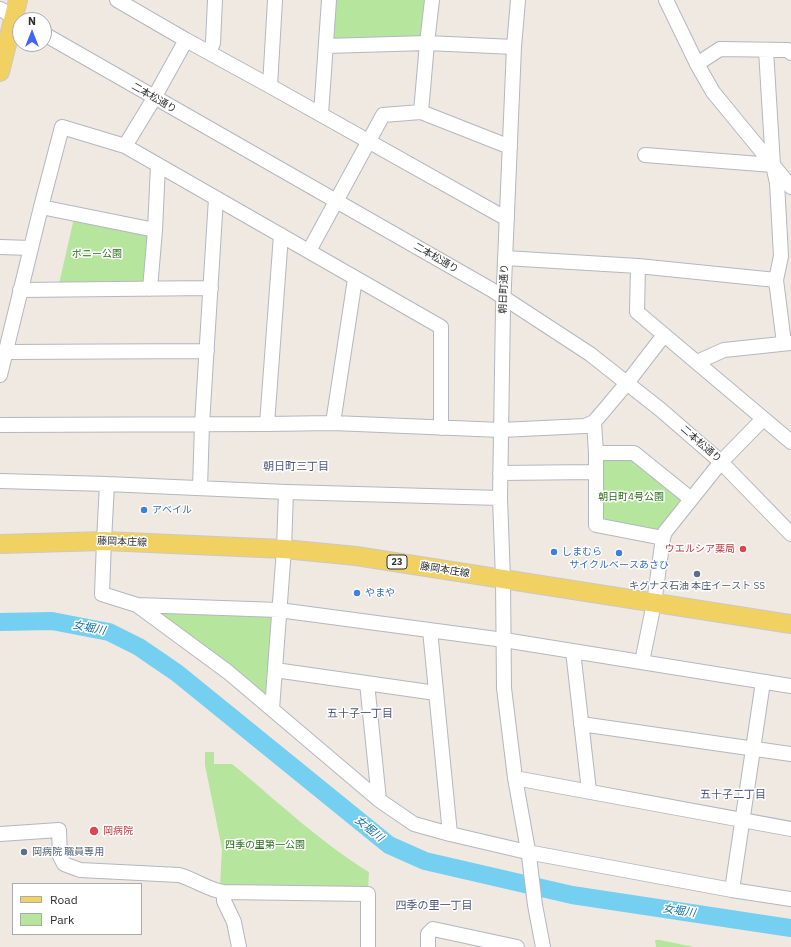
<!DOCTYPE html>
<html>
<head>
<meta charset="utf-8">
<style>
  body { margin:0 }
  #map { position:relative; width:791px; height:947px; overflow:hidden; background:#efe9e1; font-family:"IBM Plex Sans",sans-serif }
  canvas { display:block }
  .legend { position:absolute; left:12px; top:883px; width:130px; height:52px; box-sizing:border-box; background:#fff; border:1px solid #ababab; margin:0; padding:5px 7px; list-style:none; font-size:12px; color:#2e2e2e }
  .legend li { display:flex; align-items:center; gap:8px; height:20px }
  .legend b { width:20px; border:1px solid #ababab }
  .north { position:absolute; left:12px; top:12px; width:40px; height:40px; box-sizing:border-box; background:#fff; border:1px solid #ababab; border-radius:50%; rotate:0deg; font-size:11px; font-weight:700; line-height:16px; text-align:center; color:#2e2e2e }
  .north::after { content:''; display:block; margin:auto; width:14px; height:18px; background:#4264fb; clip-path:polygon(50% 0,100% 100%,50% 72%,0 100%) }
</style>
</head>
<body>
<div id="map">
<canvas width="791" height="947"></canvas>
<ul class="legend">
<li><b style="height:5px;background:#f2d163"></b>Road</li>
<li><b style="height:11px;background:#b6e59e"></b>Park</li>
</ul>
<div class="north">N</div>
</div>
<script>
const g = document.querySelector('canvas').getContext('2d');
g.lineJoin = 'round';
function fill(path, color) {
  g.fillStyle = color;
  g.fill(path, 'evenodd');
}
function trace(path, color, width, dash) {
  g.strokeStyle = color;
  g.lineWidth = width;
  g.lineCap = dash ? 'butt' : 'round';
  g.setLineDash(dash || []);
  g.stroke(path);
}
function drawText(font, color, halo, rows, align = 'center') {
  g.font = font + ' "IBM Plex Sans","Noto Sans JP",sans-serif';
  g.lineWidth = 3;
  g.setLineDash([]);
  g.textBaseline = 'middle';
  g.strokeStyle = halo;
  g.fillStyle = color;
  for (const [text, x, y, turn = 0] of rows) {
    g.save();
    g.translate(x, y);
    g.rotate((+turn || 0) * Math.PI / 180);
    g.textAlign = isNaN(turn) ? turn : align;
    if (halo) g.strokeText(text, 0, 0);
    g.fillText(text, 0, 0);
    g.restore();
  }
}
fill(new Path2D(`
  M334 0H428L424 34 420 38 331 40Z
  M74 218 149 235 145 283 59 284Z
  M632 458 682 498V503L662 531 600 520V462L605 459Z
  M160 609 272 616 270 692 265 697 159 615Z
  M205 752H214V764H232C276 800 321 843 369 872L368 890 220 886 222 849 205 765Z
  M655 940H660L694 947H656Z`), '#b6e59e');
trace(new Path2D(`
  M0 622 52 621 109 632 139 647 177 673 389 845 425 861 572 895 791 928`), '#75cff0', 18);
const minor = new Path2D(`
  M117 0 186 40 270 86 507 219
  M518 0 514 47 503 308 500 498 503 579 504 688 515 778 529 856 535 905 543 947
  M666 0 697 64 713 92 791 187
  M0 9 20 20
  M44 34 492 290 590 354 661 410 721 462 791 534
  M326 46 427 43 514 47
  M766 50 773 165 777 183 781 256 776 280 784 343
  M209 52 213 43 215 0
  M697 64 720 49 788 50 791 53
  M270 86 275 0
  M421 112 427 43 432 0
  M321 114 329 0
  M125 146 150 105 186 40
  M645 155 773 165
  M41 207 155 230
  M0 247 31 248
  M309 251 383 115 421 112 510 147
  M505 258 638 266 776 280
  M638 266 637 312 791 442
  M150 289 155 230 158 165
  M20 290 211 288
  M6 352 207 351
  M697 362 724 350 791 343
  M0 375 41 207 62 127 125 146 441 327V428
  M594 422 596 453V525L663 538
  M333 423 355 279
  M267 424 281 235
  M0 425 267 424 333 423 501 430 585 426 594 422 606 408 627 383 664 335
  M596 453H634L691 499
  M500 473 596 472
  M0 481 107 484 286 492 500 498
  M107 484 104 541 102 594 137 605 279 610 504 640 791 686
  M200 488 202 424 216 198
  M137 605 228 672 379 800 414 824 450 834 527 852 732 890 791 899
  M430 630 450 834
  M573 651 589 791
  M642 662 654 603 663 538 665 532 721 462 763 419
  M275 670 436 693
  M367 683 379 800
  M272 709 284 549 286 492
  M581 724 791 754
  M515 778 791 829
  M0 834 59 830 60 856 64 864 80 870 179 875C194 879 210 891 224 892L368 894V947
  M732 890 763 682
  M224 892V901L234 922 239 947
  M428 947V934L433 929 517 947`);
const major = new Path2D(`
  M0 72 18 0
  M0 544 104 541 284 549 356 556 791 624`);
trace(minor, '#b4b7c1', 16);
trace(major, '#c9c9c9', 20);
trace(minor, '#fff', 14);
trace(major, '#f2d163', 18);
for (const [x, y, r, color] of [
  [144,510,4,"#3f7fe0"],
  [743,549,4,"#e0444e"],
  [554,552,4,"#3f7fe0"],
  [619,553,4,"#3f7fe0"],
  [697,574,4,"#5c6f8a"],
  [357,593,4,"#3f7fe0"],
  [94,831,5,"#e0444e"],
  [24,852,4,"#5c6f8a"]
]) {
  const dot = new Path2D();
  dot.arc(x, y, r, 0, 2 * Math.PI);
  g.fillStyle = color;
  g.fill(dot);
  trace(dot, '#fff', 1.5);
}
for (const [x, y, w] of [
  [397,562,20]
]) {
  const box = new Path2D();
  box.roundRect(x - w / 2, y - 7, w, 14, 3);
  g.fillStyle = '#fff';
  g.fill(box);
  trace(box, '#2e2e2e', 1);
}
drawText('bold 9px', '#2e2e2e', null, [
  ["23",397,562]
]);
drawText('10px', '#2e2e2e', '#fff', [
  ["二本松通り",154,98,30],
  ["二本松通り",436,258,30],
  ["朝日町通り",504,289,-88],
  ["二本松通り",701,444,41],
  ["藤岡本庄線",122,542,2],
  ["藤岡本庄線",445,570,9]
]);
drawText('10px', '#2c6e1b', '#fff', [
  ["ポニー公園",97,254],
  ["朝日町4号公園",631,497],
  ["四季の里第一公園",265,845]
]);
drawText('10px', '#366cbe', '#fff', [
  ["アベイル",152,510],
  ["しまむら",562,552],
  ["サイクルベースあさひ",619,565,"center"],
  ["やまや",365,593]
], 'left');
drawText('10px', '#be3a42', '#fff', [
  ["ウエルシア薬局",735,549],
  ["岡病院",103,831,"left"]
], 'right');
drawText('10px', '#4e5e75', '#fff', [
  ["キグナス石油 本庄イースト SS",697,586],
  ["岡病院 職員専用",32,852,"left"]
]);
drawText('11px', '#4d5680', '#fff', [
  ["朝日町三丁目",296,467],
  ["五十子一丁目",360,714],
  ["五十子二丁目",733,795],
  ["四季の里一丁目",434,906]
]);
drawText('italic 11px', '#0d6fa3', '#fff', [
  ["女堀川",89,628,11],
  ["女堀川",369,829,39],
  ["女堀川",679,911,9]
]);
</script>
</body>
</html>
